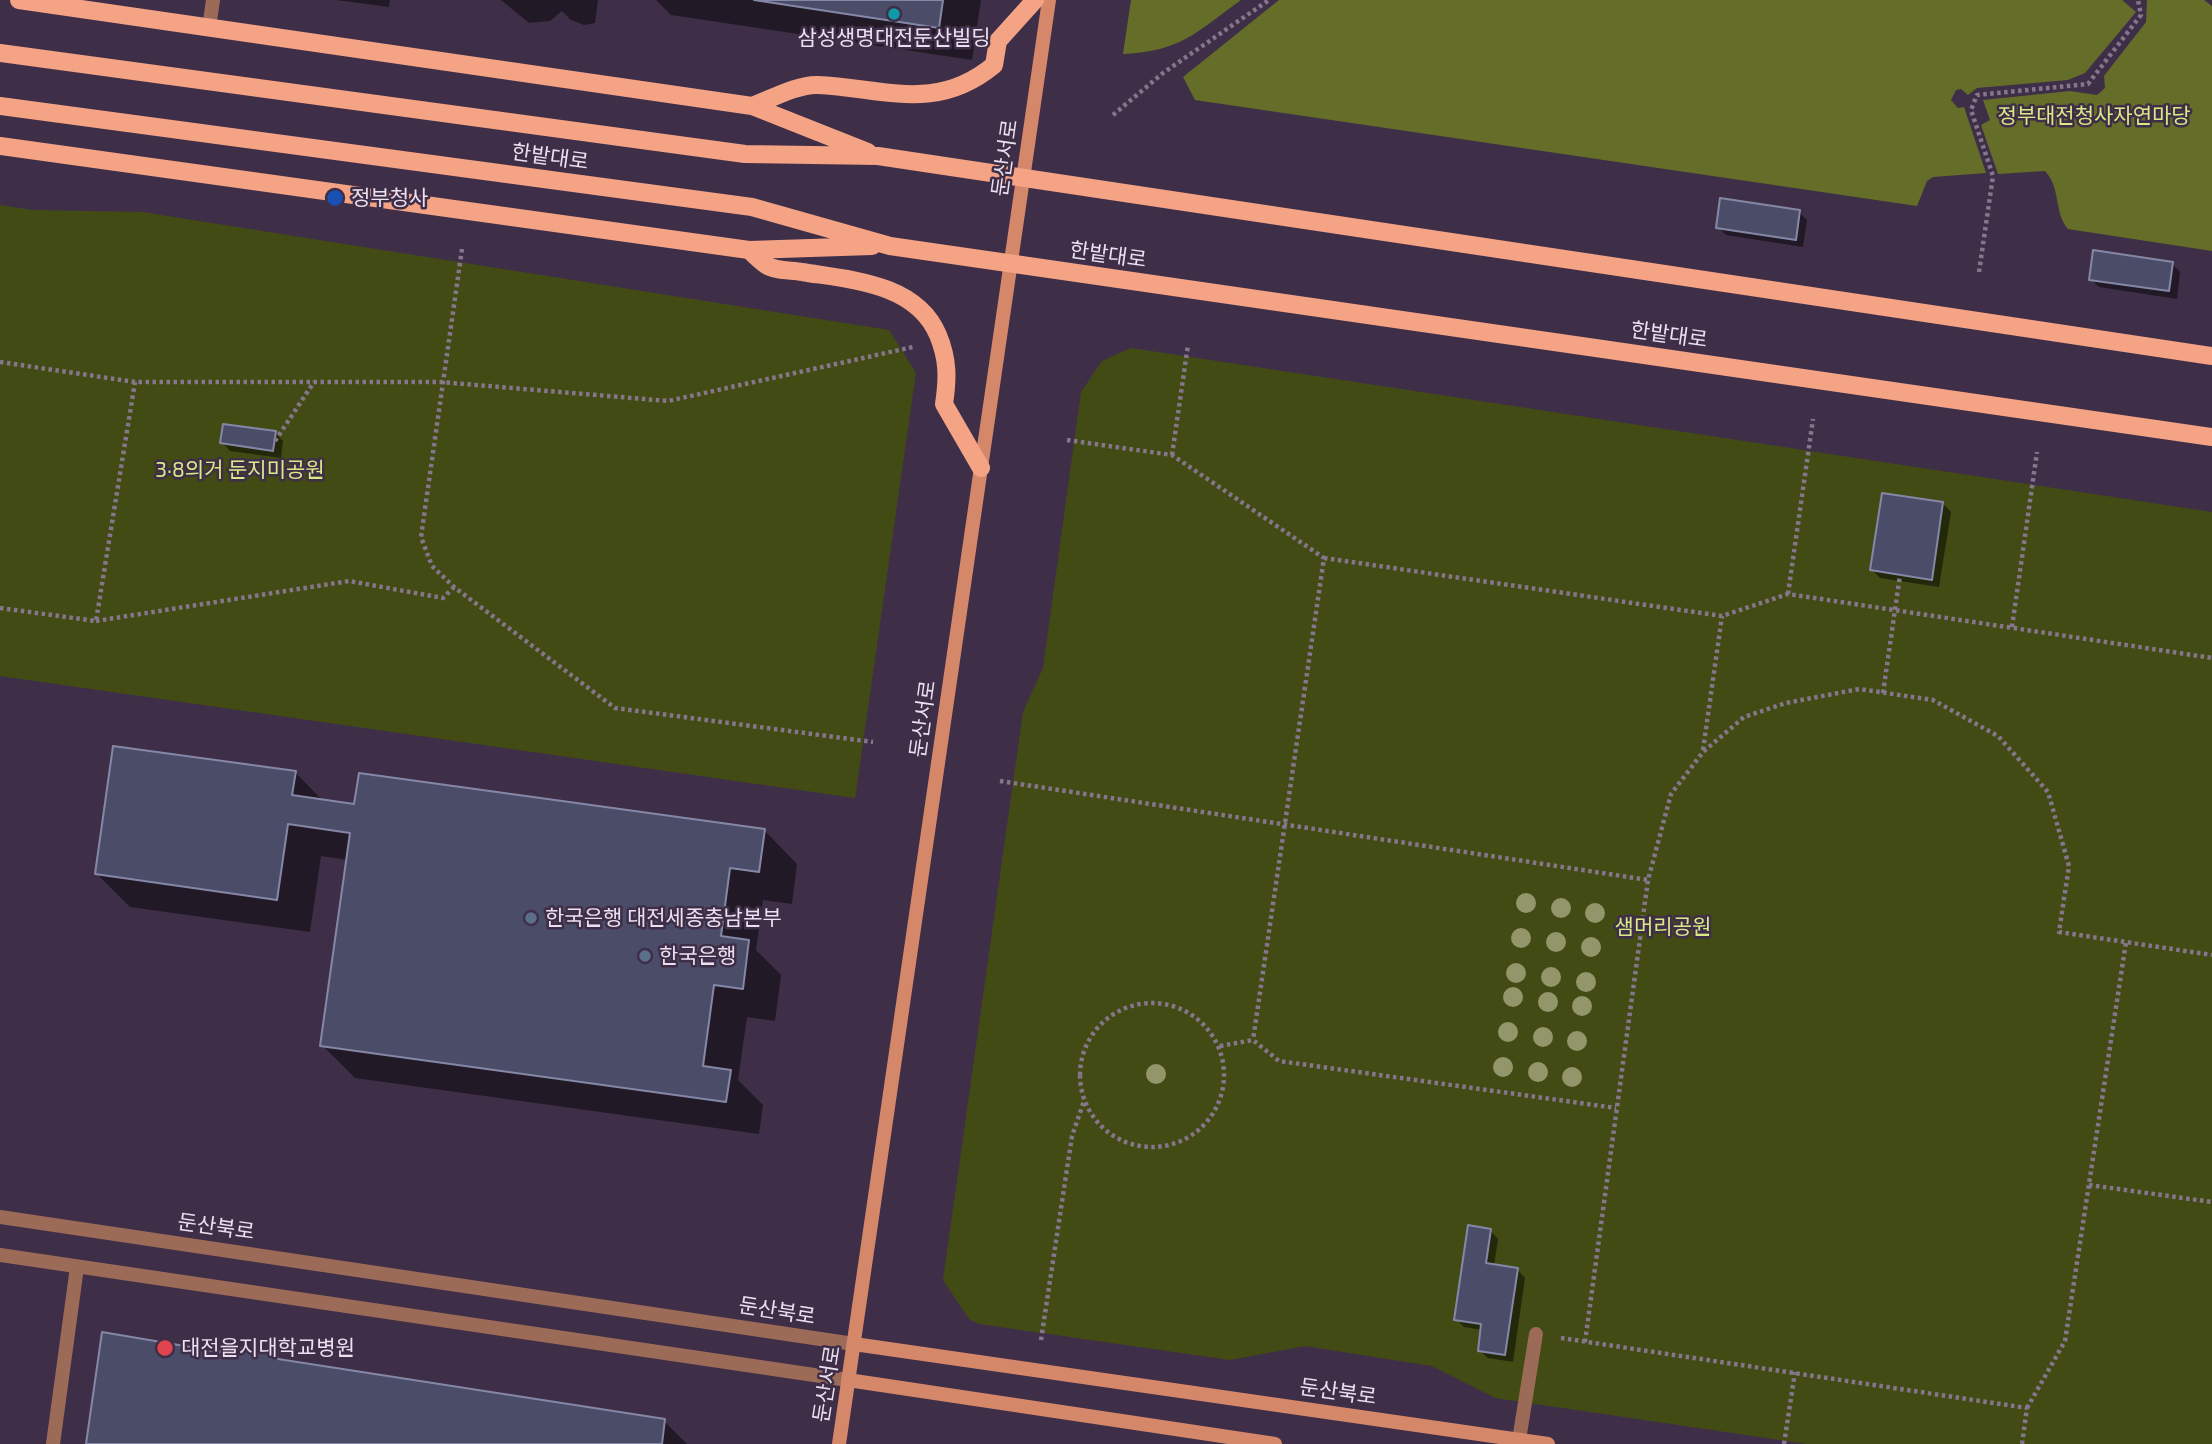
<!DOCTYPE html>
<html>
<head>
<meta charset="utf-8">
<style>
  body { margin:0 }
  canvas { display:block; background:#3f2e47 }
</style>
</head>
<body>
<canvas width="2212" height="1444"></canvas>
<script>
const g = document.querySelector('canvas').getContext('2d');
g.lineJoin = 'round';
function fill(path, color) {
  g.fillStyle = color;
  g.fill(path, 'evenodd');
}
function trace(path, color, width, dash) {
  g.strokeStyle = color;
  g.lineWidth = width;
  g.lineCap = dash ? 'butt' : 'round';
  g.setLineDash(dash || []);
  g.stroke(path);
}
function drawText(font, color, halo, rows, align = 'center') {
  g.font = font + ' "Exo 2","Noto Sans KR",sans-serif';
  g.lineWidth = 5;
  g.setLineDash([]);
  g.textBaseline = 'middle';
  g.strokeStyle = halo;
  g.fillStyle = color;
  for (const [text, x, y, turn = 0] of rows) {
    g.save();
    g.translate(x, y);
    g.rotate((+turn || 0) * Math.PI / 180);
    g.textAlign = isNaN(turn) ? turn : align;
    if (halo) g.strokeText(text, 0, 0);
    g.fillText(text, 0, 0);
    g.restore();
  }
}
fill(new Path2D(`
  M0 205 33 210 142 212 889 330 916 373 855 798 0 676Z
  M1131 348 2212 512V1444H1807L1495 1398 1432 1366 1305 1346 1230 1360 979 1324 969 1319 943 1280 1023 712 1043 668 1081 392 1102 361Z`), '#434b14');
fill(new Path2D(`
  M1131 0H1241C1195 33 1182 51 1123 54Z
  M1279 0H2122L2136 12 2085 73 2068 80 1977 88 1968 95 1961 89 1956 90 1951 100 1958 108 1964 107 1986 173 1933 177 1927 181 1917 206 1195 100 1183 77Z
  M2147 0H2204L2212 6V251L2068 229C2054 213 2061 188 2045 171L1998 174 1981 125 1990 120 1983 100 2070 91 2097 95 2105 88 2104 76 2146 22Z`), '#646e28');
fill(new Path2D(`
  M336 0H390L389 7Z
  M501 0H598L595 23 584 25 571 20 562 11 550 21 529 23Z
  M656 0H981L972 60 671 15Z
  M1799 212 1807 220 1803 247 1726 235 1718 227Z
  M2172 264 2180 272 2177 299 2099 287 2091 279Z
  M275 433 283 441 281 458 230 451 222 442Z
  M1943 504 1951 512 1939 587 1880 578 1872 570Z
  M295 772 323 801 356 806 764 830 797 864 792 904 763 900 756 950 781 975 775 1021 747 1017 738 1080 763 1105 759 1134 355 1078 322 1045 348 860 321 856 310 932 130 907 97 874Z
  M1490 1230 1498 1239 1494 1266 1517 1269 1525 1278 1513 1362 1488 1358 1479 1350 1482 1330 1464 1327 1456 1319Z
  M221 1354 276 1355 282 1362 664 1421 687 1444H88Z`), '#0007');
const building = new Path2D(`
  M754 0H943L939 28Z
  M1720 198 1800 210 1796 240 1716 228Z
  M2093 250 2173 262 2169 291 2089 280Z
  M223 424 276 431 273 451 220 443Z
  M1882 493 1943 502 1932 580 1870 570Z
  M113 746 296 771 292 795 354 804 359 773 765 829 759 872 730 868 721 936 749 940 743 989 714 985 703 1066 731 1070 726 1102 320 1046 350 833 288 824 277 900 95 874Z
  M1468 1225 1491 1229 1486 1263 1518 1268 1505 1355 1478 1351 1481 1324 1454 1320Z
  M102 1332 220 1352 224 1346 276 1354 278 1359 665 1419 662 1444H86Z`);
fill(building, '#4a4c68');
trace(building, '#8587a7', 2);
trace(new Path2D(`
  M1113 115 1163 73 1269 0
  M462 249 421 537 432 566 454 587 615 708 873 742
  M1979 272 1993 176 1971 110 1977 95 2088 84 2141 15 2138 0
  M0 362 135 382H440L668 401 913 347
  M1067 440 1172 455 1324 558 1253 1040
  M275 441 314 382
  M1172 455 1188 345
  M1324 558 1722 616 1788 594 2212 658
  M1788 594 1813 419
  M0 608 96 621 135 382
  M96 621 349 581 443 598 454 587
  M2012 627 2037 452
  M1883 693 1900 575
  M1703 750 1722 616
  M1000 781 1648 880
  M1080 1075a72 72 0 1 1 144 0a72 72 0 1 1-144 0Z
  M1220 1046 1253 1040 1279 1061 1616 1108
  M2089 1185 2212 1202
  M1561 1338 2027 1408 2022 1444
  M1041 1340 1072 1136 1084 1101
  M1585 1342 1648 880 1671 794 1703 752 1744 717 1786 703 1859 689 1933 700 1998 736 2048 792 2069 866 2059 932 2212 955
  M2027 1408 2065 1341 2126 942
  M1784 1444 1795 1372`), '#85768c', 4.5, [3.5, 3.5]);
trace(new Path2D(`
  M1519 1440 1536 1334
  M53 1444 77 1267`), '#9c6b58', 14);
trace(new Path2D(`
  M209 28 213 0
  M0 1217 854 1344
  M0 1255 848 1380`), '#9c6b58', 14);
trace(new Path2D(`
  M854 1344 1548 1444
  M848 1380 1275 1444
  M839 1444 1049 0`), '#d5876a', 14);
trace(new Path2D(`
  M19 0 752 106 868 152
  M0 53 745 154 878 156 2212 356
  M0 106 752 207 890 246 2212 437
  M752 106C771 99 798 84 818 85 884 88 936 113 994 65L998 41 1035 0
  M0 146 749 250 872 246
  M749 250C754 255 760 261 766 265 775 271 792 270 802 272 851 280 916 283 938 335 948 359 948 378 944 404L981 468`), '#f4a385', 18);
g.fillStyle = '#93956a';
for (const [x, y] of [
  [1526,903],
  [1561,908],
  [1595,913],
  [1521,938],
  [1556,942],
  [1591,947],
  [1516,973],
  [1551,977],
  [1586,982],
  [1513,997],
  [1548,1002],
  [1582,1006],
  [1508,1032],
  [1543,1037],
  [1577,1041],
  [1503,1067],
  [1538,1072],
  [1156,1074],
  [1572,1077]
]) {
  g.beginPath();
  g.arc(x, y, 10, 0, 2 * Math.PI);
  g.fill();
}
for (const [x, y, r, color] of [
  [894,14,7,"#0f9aa8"],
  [335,198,9,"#1a4fb4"],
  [531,918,7,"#5c6f8a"],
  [645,956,7,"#5c6f8a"],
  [165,1348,9,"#e0444e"]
]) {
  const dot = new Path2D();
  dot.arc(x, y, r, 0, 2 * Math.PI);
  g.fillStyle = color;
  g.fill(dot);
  trace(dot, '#3f2e47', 2.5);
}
drawText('21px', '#ebe0f0', '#3f2e47', [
  ["삼성생명대전둔산빌딩",894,38,"center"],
  ["정부청사",351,198],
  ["한국은행 대전세종충남본부",545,918],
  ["한국은행",659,956],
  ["대전을지대학교병원",181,1348]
], 'left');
drawText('21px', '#d8e986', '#3f2e47', [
  ["정부대전청사자연마당",2094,116],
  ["3·8의거 둔지미공원",240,470],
  ["샘머리공원",1663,927]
]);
drawText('21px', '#ebe0f0', '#3f2e47', [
  ["한밭대로",550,157,8],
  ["둔산서로",1005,158,-82],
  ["한밭대로",1108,255,8],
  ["한밭대로",1669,335,8],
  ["둔산서로",923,719,-82],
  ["둔산북로",216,1227,8],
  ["둔산북로",777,1311,9],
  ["둔산서로",827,1384,-81],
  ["둔산북로",1338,1392,8]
]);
</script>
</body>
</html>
